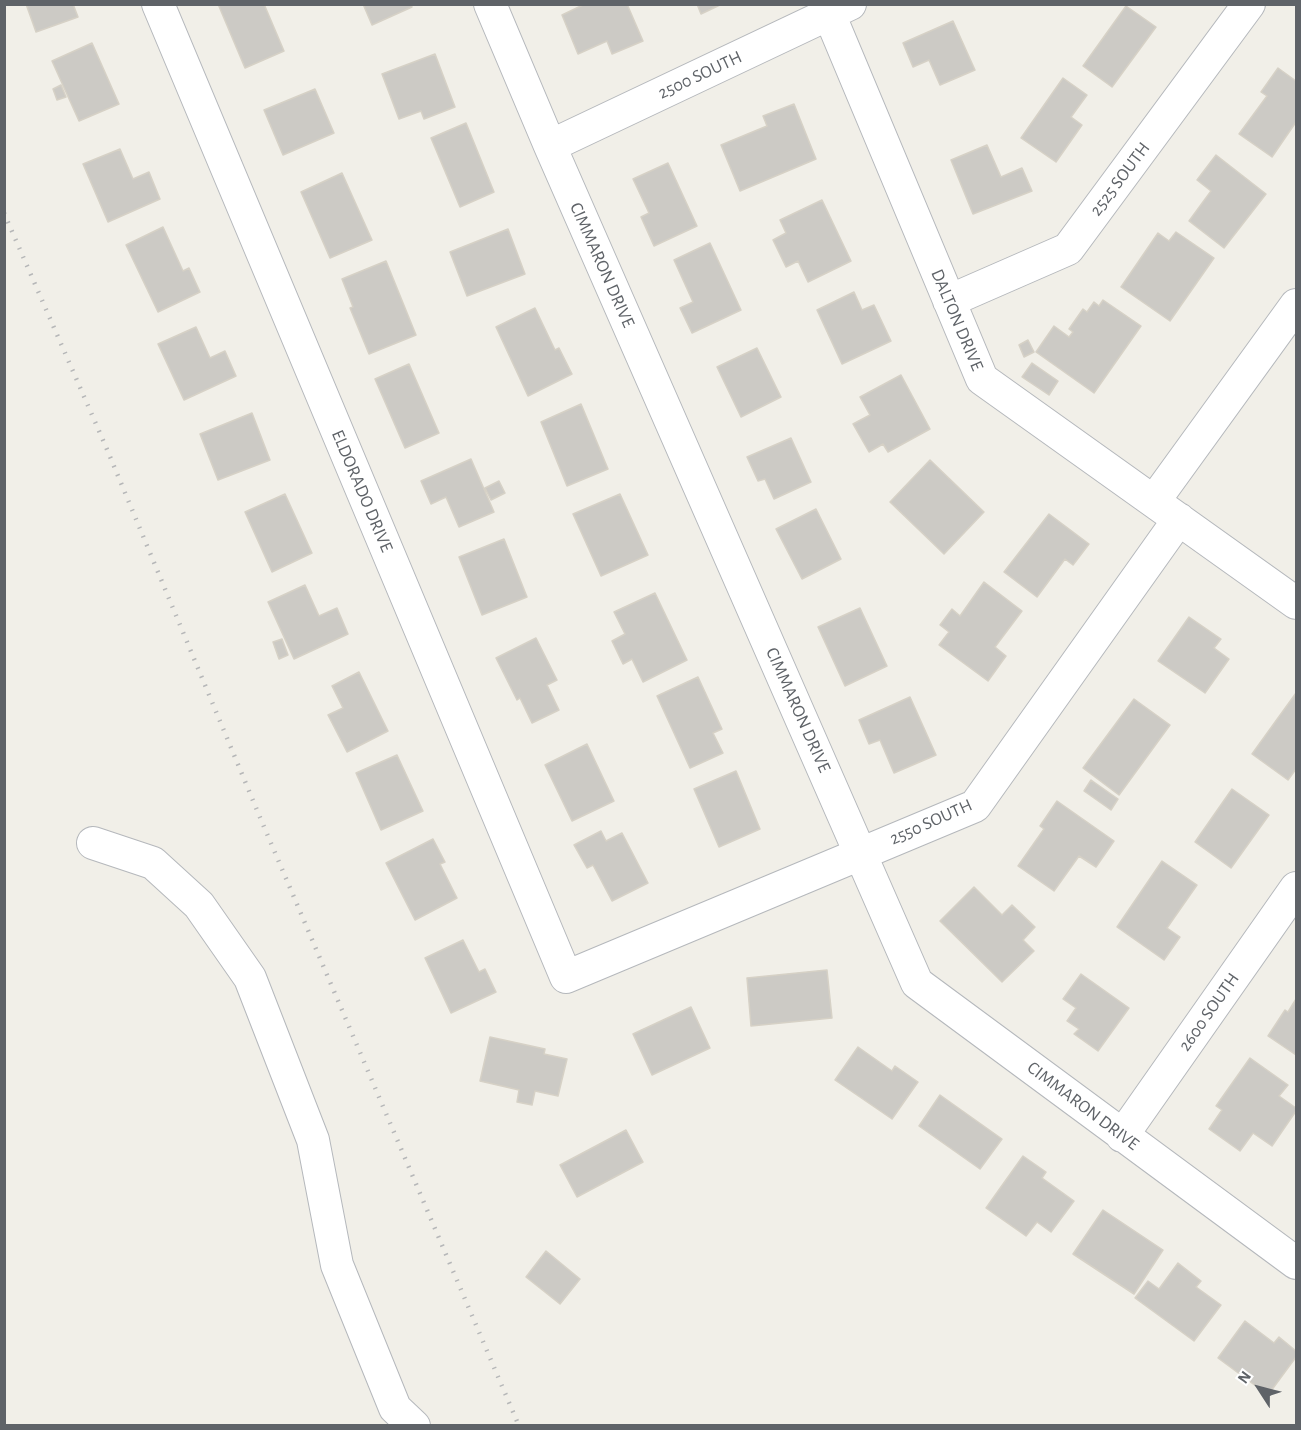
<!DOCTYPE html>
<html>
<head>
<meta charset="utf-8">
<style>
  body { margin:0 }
  #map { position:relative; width:1301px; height:1430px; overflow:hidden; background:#f1efe8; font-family:"Alegreya Sans",sans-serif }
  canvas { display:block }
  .frame { position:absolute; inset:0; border:6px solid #5f6368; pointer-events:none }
  .north { position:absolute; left:1229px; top:1358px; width:60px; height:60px; -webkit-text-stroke:4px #fff; paint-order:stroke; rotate:306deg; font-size:16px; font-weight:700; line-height:24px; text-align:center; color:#5f6368 }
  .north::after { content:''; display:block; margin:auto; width:21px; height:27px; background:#5f6368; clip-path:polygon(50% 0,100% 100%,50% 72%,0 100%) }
</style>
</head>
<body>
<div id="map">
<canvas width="1301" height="1430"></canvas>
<div class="frame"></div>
<div class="north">N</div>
</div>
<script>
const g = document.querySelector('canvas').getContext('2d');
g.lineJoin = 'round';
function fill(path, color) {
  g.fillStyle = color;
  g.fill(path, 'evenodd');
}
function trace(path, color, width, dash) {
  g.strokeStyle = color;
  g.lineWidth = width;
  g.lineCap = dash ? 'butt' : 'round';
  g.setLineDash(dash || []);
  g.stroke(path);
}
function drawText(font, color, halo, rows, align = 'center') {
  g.font = font + ' "Alegreya Sans",sans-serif';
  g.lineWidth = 4.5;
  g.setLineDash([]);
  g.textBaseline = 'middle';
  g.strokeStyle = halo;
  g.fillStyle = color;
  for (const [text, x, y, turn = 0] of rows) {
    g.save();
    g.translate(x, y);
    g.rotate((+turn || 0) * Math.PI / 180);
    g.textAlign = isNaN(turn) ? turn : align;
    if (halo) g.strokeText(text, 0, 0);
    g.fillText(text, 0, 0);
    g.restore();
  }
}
const building = new Path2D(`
  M26 4H73L78 17 36 32Z
  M218 4H264L284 51 245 68Z
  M363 4H410L412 7 372 25Z
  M585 4H627L643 41 612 54 607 41 578 54 562 15Z
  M697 4H722L701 14Z
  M1126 6 1156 27 1112 87 1083 66Z
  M953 21 975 70 940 85 929 60 913 67 903 43Z
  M92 43 119 104 79 121 52 61Z
  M435 54 455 107 424 119 421 111 399 119 382 74Z
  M1278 68 1296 81V122L1272 157 1239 134 1267 96 1261 92Z
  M1063 78 1087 95 1071 117 1082 125 1056 162 1021 138Z
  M61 85 66 97 57 100 53 89Z
  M315 89 334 133 283 155 264 110Z
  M794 104 816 159 740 191 721 145 767 126 763 116Z
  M466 123 494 192 460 207 431 138Z
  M987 145 1001 177 1022 168 1032 191 973 214 951 160Z
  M120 149 133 179 149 172 160 199 108 222 83 164Z
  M1216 155 1266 194 1224 248 1189 221 1211 191 1197 180Z
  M668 163 697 226 654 246 641 217 649 213 633 179Z
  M342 173 372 240 330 258 301 192Z
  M822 200 851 261 808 282 798 261 786 267 773 240 786 233 780 220Z
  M163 227 183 271 189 268 200 292 158 312 126 245Z
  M508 229 525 274 467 296 450 252Z
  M1176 232 1214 258 1170 321 1121 287 1158 233 1169 241Z
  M710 243 741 310 692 333 680 308 693 302 674 260Z
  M386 261 416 335 369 354 350 308 353 307 342 279Z
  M854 292 862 310 874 305 891 341 842 364 817 310Z
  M1103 300 1141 326 1094 393 1036 352 1054 326 1069 337 1073 332 1069 329 1083 309 1087 312 1094 302 1099 306Z
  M535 308 555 350 559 348 572 374 528 396 496 327Z
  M196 327 210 358 225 351 236 376 184 400 158 344Z
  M1028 340 1034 352 1024 357 1019 345Z
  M757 348 781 397 741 417 717 367Z
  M1032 363 1058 381 1049 395 1022 377Z
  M409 364 439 433 405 448 375 379Z
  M901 375 930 429 888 452 883 444 869 452 853 424 870 415 860 397Z
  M581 404 608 469 567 486 541 422Z
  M252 413 270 460 218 480 200 434Z
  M791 438 811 482 774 499 765 479 758 481 747 457Z
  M471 459 494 512 459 527 446 497 431 504 421 481Z
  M930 460 984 512 944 554 890 502Z
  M499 481 505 493 491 500 485 488Z
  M285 494 312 553 272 572 245 512Z
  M620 494 648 555 601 576 573 514Z
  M816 509 841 559 802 579 776 529Z
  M1049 514 1089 544 1073 565 1065 559 1037 597 1004 572Z
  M504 539 527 597 482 615 459 557Z
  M984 582 1022 611 995 647 1006 656 988 681 939 645 949 632 940 625 952 609 960 616Z
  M305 585 319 616 337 608 348 634 294 659 268 602Z
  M655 593 687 660 643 682 632 659 623 664 612 641 625 634 614 612Z
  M860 608 887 666 845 686 818 627Z
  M1189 617 1221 639 1214 648 1229 659 1205 693 1158 661Z
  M536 638 557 680 547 685 559 710 532 723 520 698 517 700 496 658Z
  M282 639 288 655 279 659 273 642Z
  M359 672 388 731 347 752 328 715 343 708 332 686Z
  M698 677 722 729 713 733 723 753 690 768 657 696Z
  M1296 693V769L1288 780 1252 754Z
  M910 697 936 755 894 773 880 740 869 744 859 720Z
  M1134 699 1170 725 1119 795 1083 768Z
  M587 744 614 801 572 821 545 765Z
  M397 755 423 811 381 830 356 773Z
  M736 771 760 829 719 847 694 789Z
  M1091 780 1118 799 1111 810 1084 791Z
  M1232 789 1269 815 1231 868 1195 842Z
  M1057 801 1114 841 1096 867 1079 856 1054 891 1018 866 1044 829 1040 826Z
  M601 831 606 841 622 833 648 883 612 901 593 865 587 868 574 845Z
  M433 839 445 862 440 864 457 898 415 920 386 863Z
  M1162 861 1197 885 1167 928 1180 937 1164 960 1117 927Z
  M974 887 1002 915 1012 905 1035 927 1023 940 1034 951 1002 982 940 921Z
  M463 940 479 972 485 969 496 992 451 1013 425 958Z
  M827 970 832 1018 751 1026 747 978Z
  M1081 974 1129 1008 1098 1051 1074 1034 1079 1029 1067 1021 1076 1008 1063 999Z
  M1296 999V1055L1268 1036 1285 1010 1288 1012Z
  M691 1007 710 1048 652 1075 633 1034Z
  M490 1037 545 1049 544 1054 567 1059 558 1096 535 1091 532 1105 517 1102 519 1090 480 1081Z
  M858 1047 892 1071 895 1066 918 1082 892 1119 835 1080Z
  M1250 1058 1288 1085 1279 1096 1296 1108V1111L1272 1146 1253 1133 1240 1151 1209 1129 1222 1110 1216 1106Z
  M940 1095 1002 1139 980 1169 919 1126Z
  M626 1130 643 1162 577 1197 560 1165Z
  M1023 1156 1046 1172 1042 1178 1074 1201 1051 1232 1037 1222 1026 1236 986 1208Z
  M1103 1210 1163 1250 1134 1294 1073 1254Z
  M546 1251 580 1279 560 1304 526 1277Z
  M1178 1263 1201 1281 1196 1287 1221 1305 1194 1341 1135 1298 1148 1281 1159 1289Z
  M1245 1321 1274 1343 1279 1337 1296 1351V1357L1268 1395 1218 1358Z`);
fill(building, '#cccac5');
trace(building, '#d6d1c6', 1.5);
const minor = new Path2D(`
  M158 4 566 977 975 806 1179 519
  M490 4 550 146 917 983 1296 1263
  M825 4 982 379 1296 603
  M550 146 850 4
  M949 301 1068 249 1249 4
  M1154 501 1296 305
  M93 843 153 863 199 905 250 978 313 1140 337 1265 395 1408 414 1426
  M1122 1136 1296 888`);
trace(minor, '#b5b8bc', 34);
trace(minor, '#fff', 32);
trace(new Path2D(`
  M4 213 106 447 259 815 519 1426`), '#b6b7b8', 4.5, [1.5, 8]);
drawText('18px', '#5f6368', '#fff', [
  ["2500 SOUTH",700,75,-25],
  ["2525 SOUTH",1120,179,-53],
  ["CIMMARON DRIVE",602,265,66],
  ["DALTON DRIVE",957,320,67],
  ["ELDORADO DRIVE",362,491,67],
  ["CIMMARON DRIVE",798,710,66],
  ["2550 SOUTH",931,822,-24],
  ["2600 SOUTH",1209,1012,-55],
  ["CIMMARON DRIVE",1083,1106,37]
]);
</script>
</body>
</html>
